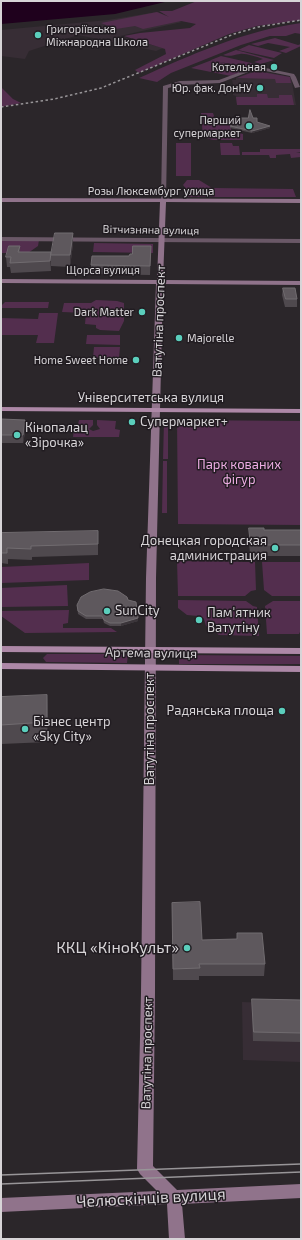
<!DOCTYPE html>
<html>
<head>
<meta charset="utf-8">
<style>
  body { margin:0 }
  #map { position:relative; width:302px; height:1240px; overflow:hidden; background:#2b262a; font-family:"Exo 2",sans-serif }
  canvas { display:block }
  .frame { position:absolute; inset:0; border:2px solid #d7d4d7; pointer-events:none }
</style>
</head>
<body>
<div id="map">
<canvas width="302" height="1240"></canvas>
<div class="frame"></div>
</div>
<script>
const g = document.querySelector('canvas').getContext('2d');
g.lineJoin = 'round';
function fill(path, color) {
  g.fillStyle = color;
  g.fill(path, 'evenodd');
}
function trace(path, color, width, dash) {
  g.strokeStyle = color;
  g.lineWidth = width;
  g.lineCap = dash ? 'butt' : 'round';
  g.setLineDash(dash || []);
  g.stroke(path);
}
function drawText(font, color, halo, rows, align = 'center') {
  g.font = font + ' "Exo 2",sans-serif';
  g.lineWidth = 3;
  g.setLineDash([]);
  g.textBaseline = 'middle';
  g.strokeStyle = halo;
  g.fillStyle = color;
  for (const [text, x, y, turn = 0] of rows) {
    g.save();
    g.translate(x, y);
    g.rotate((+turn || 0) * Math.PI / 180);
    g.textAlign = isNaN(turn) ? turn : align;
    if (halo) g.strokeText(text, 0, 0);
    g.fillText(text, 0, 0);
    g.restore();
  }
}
fill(new Path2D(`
  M157 12 182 22 120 36 163 48 156 51 78 35 29 51 25 59 1 56V30L108 20Z
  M256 70 291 77 296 105H237L236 96 233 95V91H228V85H233L232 80H236V78Z
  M242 1002 301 1004V1062L243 1060Z`), '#372d35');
fill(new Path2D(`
  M197 1H301V20L257 26 229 34 139 73 135 70 166 54 165 49 124 36 140 33 190 28 196 24 181 21 143 29 135 26 116 29 101 23 157 12 169 17 159 11H172Z
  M301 23V34L295 33 286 36H270L241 45 171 73 157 82 139 78C191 55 243 31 301 23Z
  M275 38 298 45 301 44V46L286 53 279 51 290 47 268 43 258 46 251 44Z
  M249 45 282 53 274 58 238 50Z
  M236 50 274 60 261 64 254 62 263 59C257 57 245 53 240 54 233 55 230 57 223 55Z
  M221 56 260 65 249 68 211 60Z
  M212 60 247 69 231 76 191 68Z
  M256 71 290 77 291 83H276L275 79 237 78Z
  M1 87 13 99 21 103 1 107Z
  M257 94H267L268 98H279V95H292L294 105H237L236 97H257Z
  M201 113H213L217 125H231V131L243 134V140H213L203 137Z
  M176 143H191V176H176Z
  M220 143H232L233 146H239L240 155H221Z
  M260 149H301V152L296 153H301V157L291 158 290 154 276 155V158H270L269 155H242V152H260Z
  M187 180H199L212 188 293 189 296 197H187V190L183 185Z
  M1 240H39L38 246 28 253H1Z
  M94 243 153 244V253L93 252Z
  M96 300 117 301 124 303V321L119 331 100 330 96 328V325L85 324 86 313 62 312 64 303H91Z
  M5 302H49L48 308H1V306Z
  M39 313H58L54 343H36L38 335H1V318L38 319Z
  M87 335H120V345L86 344Z
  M94 347H120L119 358H93Z
  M79 420H93V425L89 429 93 431 100 429 97 425V420L116 421 115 429 120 430 119 437H73L74 429H77Z
  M177 420 301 421V525L178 524Z
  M164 422H168V459H163Z
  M163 461H167V513H162Z
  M177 561 255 562 256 590 251 591 245 596H178Z
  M262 562H301V596H272L264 590Z
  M89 563V580L1 583V567Z
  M67 585 68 606 1 607V588Z
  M178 600 246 601 253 606 257 607 259 636 219 635 206 626 204 619 198 616 187 615 178 608Z
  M273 601H301V630L299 634H267L265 606Z
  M69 610 68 623 63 624V628H111L117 632 25 633 1 616V611Z
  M47 654H128L127 663 46 662 43 658Z
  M179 655 301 656V664H179Z`), '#532e4e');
fill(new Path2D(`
  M1 1H169L115 14 1 24Z`), '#1f011d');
fill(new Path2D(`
  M256 66 294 74 296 77 300 87 295 88 290 76 256 69 220 83 180 85 168 88 166 200 161 201 163 86 180 81 219 80Z
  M1 237 301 239V243L1 241Z`), '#6a5867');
fill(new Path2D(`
  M1 198 301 199V203L166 202 163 280 301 281V285L163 284 156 578 155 993 153 1166 177 1190 301 1184V1198L182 1204 185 1239H169L167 1204 1 1212V1198L157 1191 140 1174 137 1169 141 993 146 578 156 284 1 283V279L157 280 160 202H1Z`), '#90738b');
fill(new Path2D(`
  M1 407 301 409V413L1 411Z
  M1 646 301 648V654L1 652Z
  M1 663 301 666V672L1 669Z`), '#ad88a7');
trace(new Path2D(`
  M1 1175 301 1164
  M1 1184 301 1172`), '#989598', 1.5);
trace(new Path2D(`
  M1 107 54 99 101 88 234 34 258 27 301 20`), '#989598', 1.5, [2.5, 2.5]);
fill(new Path2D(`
  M253 118 257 122 270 128 252 133 230 128V126Z
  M73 233V244L70 267 51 266V271L11 273 10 267H7L6 257 20 246V252H51Z
  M151 246 150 275 91 274V265L129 256 132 254Z
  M283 288 297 299V307H285L282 295Z
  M1 419 26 428 23 443H1Z
  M249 528 264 530H301V556H250L249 539Z
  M98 531V555L32 557V560L8 559V564L1 563V533Z
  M128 600 138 621 121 626H110L104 623 103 619H86L78 614 77 605Z
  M47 695 48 742 1 744V697Z
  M172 903 202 940 237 939V933L265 964 264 976H199V980H173Z
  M252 999 301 1000V1042L253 1041 252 1009Z`), '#4f494e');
fill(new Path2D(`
  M270 126V128L252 133V131Z
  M73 233V244L70 267V255Z
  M51 256V271L50 261Z
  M25 420 26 428 23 443V435Z
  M138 618V621L121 626V623Z
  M47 695 48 714V742L47 722Z`), '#3b353a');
const building = new Path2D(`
  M250 110 253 118H257V122L270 126 252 131 230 126 240 122 239 118H248Z
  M55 233H73L70 255H51Z
  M9 246H20L18 252H51L50 261 10 263 11 257H6Z
  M133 246H151L150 266 91 265 92 256H129L130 254H132Z
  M283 288H295L297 299H286Z
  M1 419 25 420 23 435H1Z
  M249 528H264V530H301V545H251Z
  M98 531V544L31 546V549L7 548V553H1V533Z
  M104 589 118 591 127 597 128 600 136 602 138 618 121 623H110L104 620 102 616H86L78 611 77 605 81 597 90 592Z
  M47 695V722L1 725V697Z
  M200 902 202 940 237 939V933H262L265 964H199L200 968 173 969 172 903Z
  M252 999 301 1000V1033L254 1032Z`);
fill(building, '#5e585d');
trace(building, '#716c70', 1);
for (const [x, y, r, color] of [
  [38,35,4,"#5bcebc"],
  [274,67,4,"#5bcebc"],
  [260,88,4,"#5bcebc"],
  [249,126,4,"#5bcebc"],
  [142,312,4,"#5bcebc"],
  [179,338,4,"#5bcebc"],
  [136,360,4,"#5bcebc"],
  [132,422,4,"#5bcebc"],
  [17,435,4,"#5bcebc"],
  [275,548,4,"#5bcebc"],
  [107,611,4,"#5bcebc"],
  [199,620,4,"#5bcebc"],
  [282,711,4,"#5bcebc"],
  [25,729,4,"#5bcebc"],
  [187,948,4,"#5bcebc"]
]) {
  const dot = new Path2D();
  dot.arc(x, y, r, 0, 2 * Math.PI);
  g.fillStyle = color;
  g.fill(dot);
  trace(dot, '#211c21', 1.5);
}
drawText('11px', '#d7d4d7', '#211c21', [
  ["Григоріївська",46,29,"left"],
  ["Міжнародна Школа",46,42,"left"],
  ["Котельная",266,67],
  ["Юр. фак. ДонНУ",252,88],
  ["Перший",241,120],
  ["супермаркет",241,133],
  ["Dark Matter",134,312],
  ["Majorelle",187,338,"left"],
  ["Home Sweet Home",128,360]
], 'right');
drawText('11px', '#d7d4d7', '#211c21', [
  ["Розы Люксембург улица",151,191],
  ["Вітчизняна вулиця",151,230,1],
  ["Щорса вулиця",103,270]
]);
drawText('13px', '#d7d4d7', '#211c21', [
  ["Ватутіна проспект",159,321,-88],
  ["Університетська вулиця",151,398],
  ["Артема вулиця",151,653,1],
  ["Ватутіна проспект",150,729,-90],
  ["Ватутіна проспект",147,1053,-89]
]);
drawText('13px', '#d7d4d7', '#211c21', [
  ["Супермаркет+",140,422],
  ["Кінопалац",25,428],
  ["«Зірочка»",25,443],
  ["Донецкая городская",267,541,"right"],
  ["администрация",267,556,"right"],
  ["SunCity",115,611],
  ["Пам'ятник",207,613],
  ["Ватутіну",207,628],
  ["Радянська площа",274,711,"right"],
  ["Бізнес центр",33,722],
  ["«Sky City»",33,737]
], 'left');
drawText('13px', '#edade3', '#211c21', [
  ["Парк кованих",239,465],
  ["фігур",239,480]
]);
drawText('16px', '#d7d4d7', '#211c21', [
  ["ККЦ «КіноКульт»",179,948]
], 'right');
drawText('16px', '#d7d4d7', '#211c21', [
  ["Челюскінців вулиця",151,1198,-3]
]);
</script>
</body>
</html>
